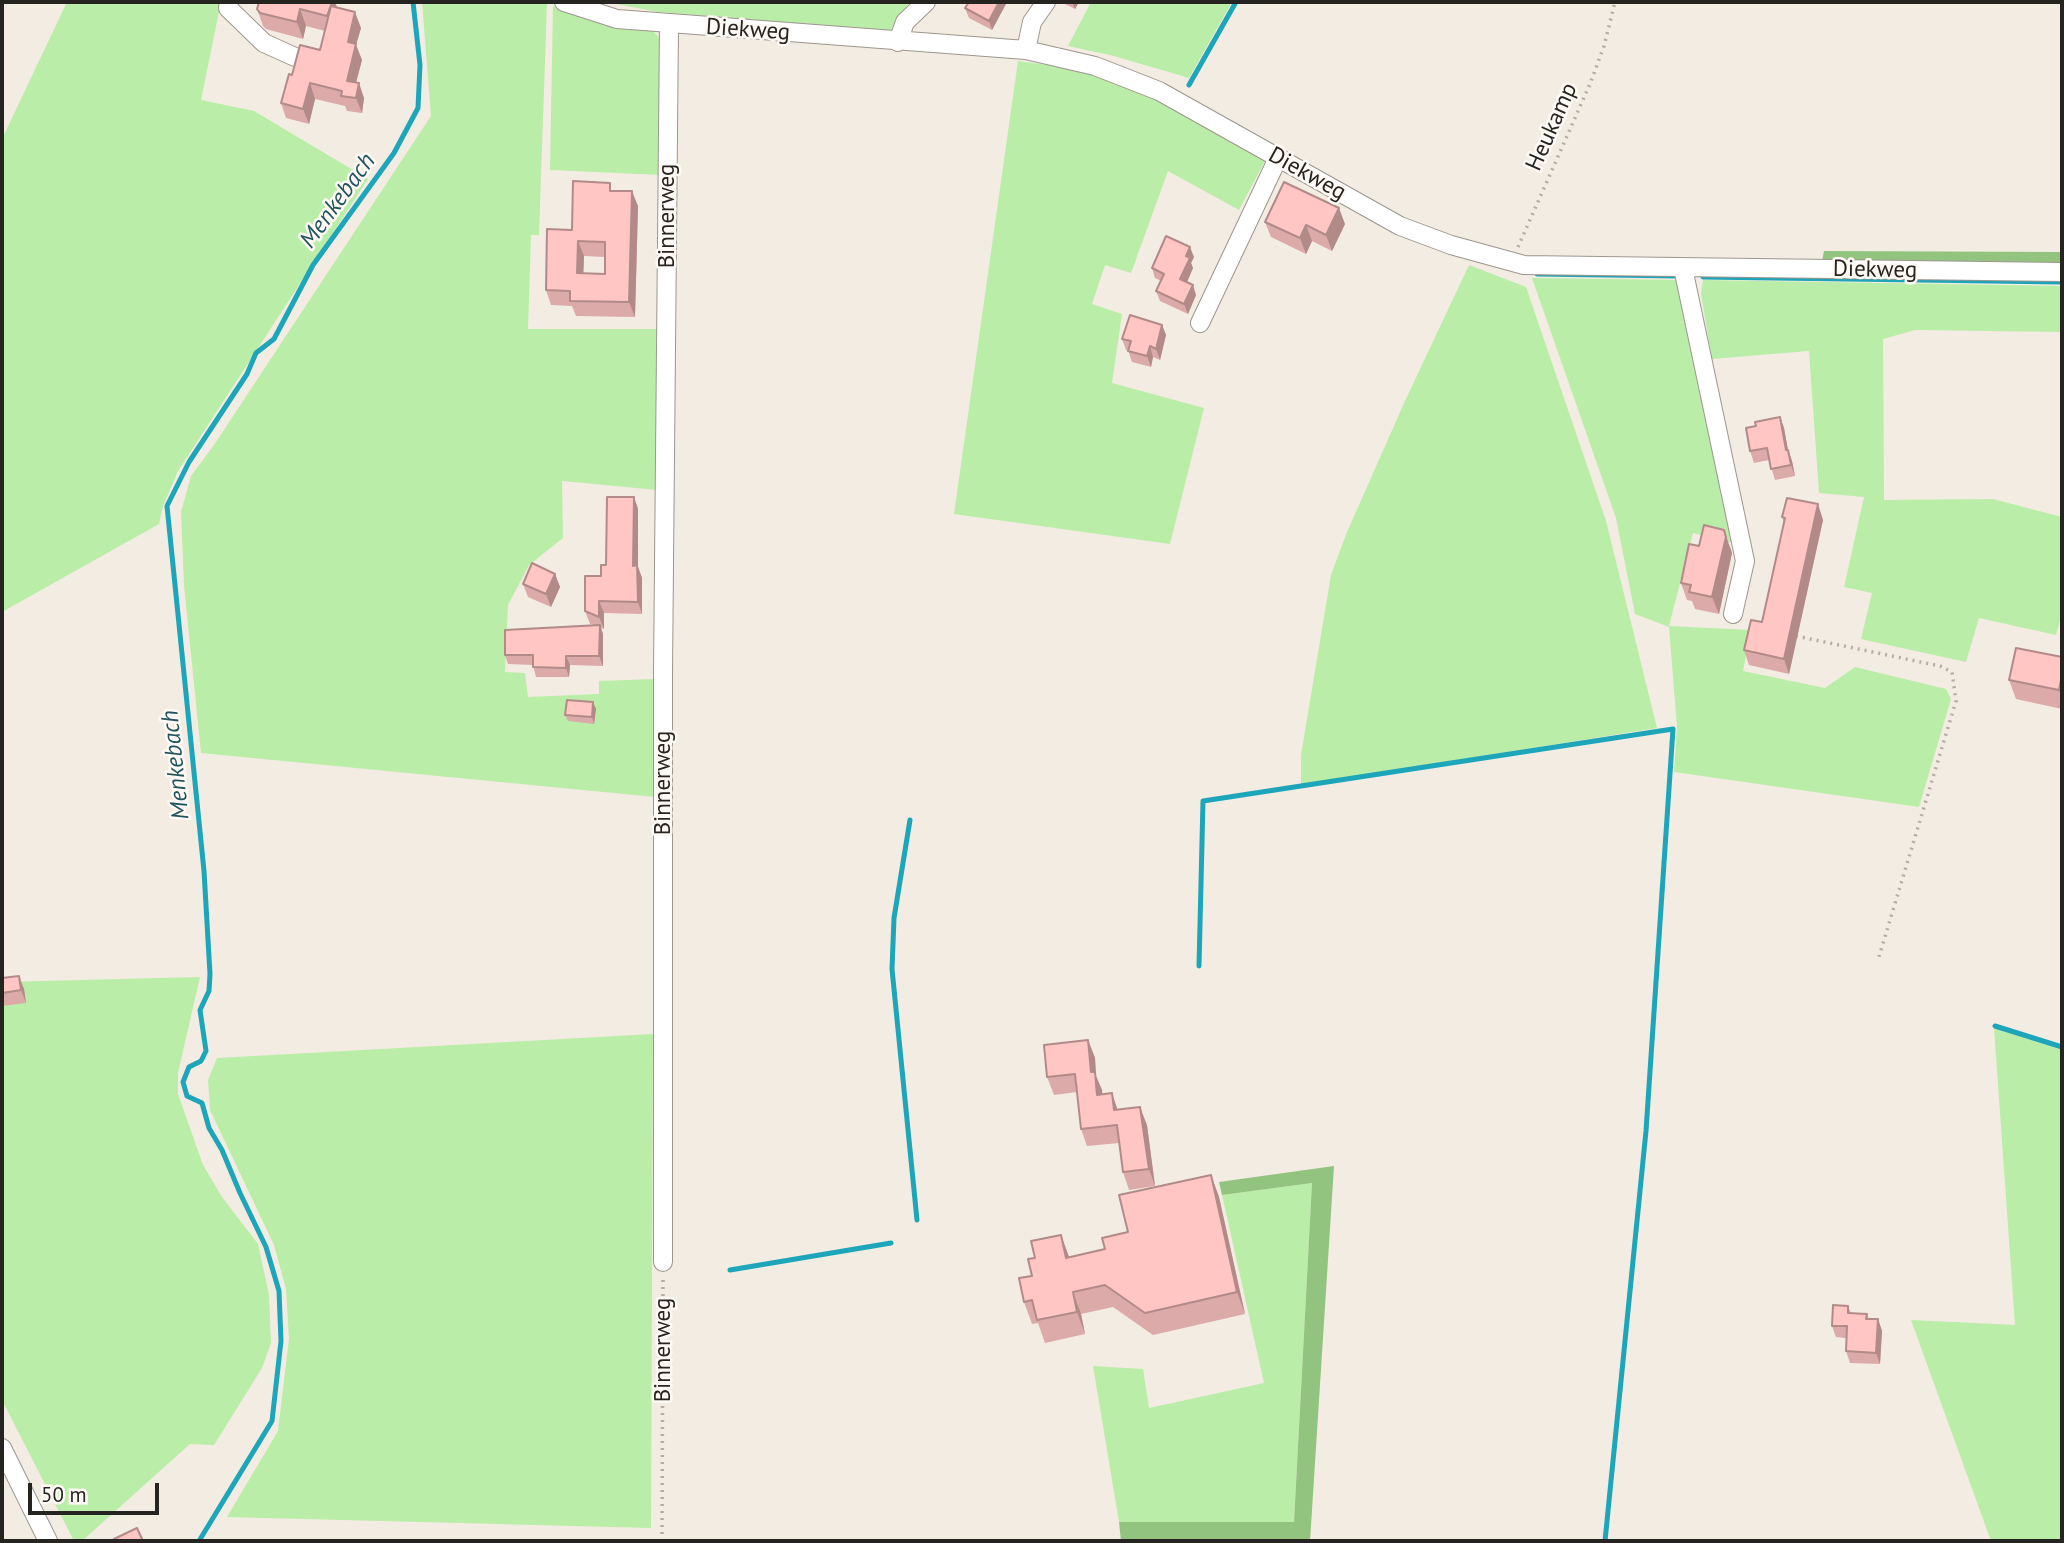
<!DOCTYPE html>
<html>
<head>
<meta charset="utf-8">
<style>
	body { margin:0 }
	#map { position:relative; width:2064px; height:1543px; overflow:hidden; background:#f3ece2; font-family:"PT Sans",sans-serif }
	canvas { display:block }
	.frame { position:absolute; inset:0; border:4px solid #262420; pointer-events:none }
	.scale { position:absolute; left:28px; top:1483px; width:131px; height:32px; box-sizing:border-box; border:4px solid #262420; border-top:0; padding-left:9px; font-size:21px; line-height:24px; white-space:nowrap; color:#262420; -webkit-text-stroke:5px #fef9f4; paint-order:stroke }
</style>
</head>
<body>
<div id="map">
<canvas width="2064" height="1543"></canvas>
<div class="frame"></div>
<div class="scale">50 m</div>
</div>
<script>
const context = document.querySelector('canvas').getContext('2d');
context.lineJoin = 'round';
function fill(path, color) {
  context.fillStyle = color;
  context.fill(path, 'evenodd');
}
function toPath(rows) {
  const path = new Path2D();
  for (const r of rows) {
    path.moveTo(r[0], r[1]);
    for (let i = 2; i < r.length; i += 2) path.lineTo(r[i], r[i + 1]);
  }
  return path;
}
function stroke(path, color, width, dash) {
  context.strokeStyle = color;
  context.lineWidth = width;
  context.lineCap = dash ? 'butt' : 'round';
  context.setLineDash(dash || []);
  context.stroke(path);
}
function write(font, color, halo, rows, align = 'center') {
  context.font = font + ' "PT Sans",sans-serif';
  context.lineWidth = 5;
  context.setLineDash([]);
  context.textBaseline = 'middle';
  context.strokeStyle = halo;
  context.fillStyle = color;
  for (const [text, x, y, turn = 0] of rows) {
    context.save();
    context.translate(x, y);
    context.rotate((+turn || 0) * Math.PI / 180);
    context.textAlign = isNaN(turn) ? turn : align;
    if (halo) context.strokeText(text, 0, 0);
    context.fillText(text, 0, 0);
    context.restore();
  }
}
const green = toPath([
	[67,2,221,2,201,100,254,111,368,179,178,471,163,506,159,524,2,612,2,139],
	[422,2,547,3,539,235,531,235,528,329,660,329,657,490,562,481,563,538,529,565,508,605,505,672,525,673,528,697,599,694,599,681,655,679,655,797,201,753,184,585,181,512,191,476,214,445,431,116],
	[606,2,909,2,893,31,658,12],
	[1091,2,1232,2,1189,78,1114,56,1068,46],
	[553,6,607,23,653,31,664,43,662,175,550,170],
	[1018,61,1093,71,1155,97,1265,161,1239,210,1168,171,1131,273,1105,265,1092,304,1122,314,1112,383,1204,408,1170,544,954,514],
	[1469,265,1526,287,1606,521,1657,728,1301,785,1301,755,1331,575,1347,532,1405,401],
	[1532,278,1681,280,1733,543,1693,533,1669,626,1751,630,1743,671,1825,688,1855,667,1946,689,1951,699,1919,807,1674,772,1677,727,1669,627,1635,614,1616,518],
	[1703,280,2062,286,2062,332,1915,330,1883,339,1884,500,1993,499,2062,517,2062,620,2060,620,2056,635,1979,618,1966,662,1861,639,1872,593,1844,587,1864,497,1819,493,1809,351,1712,359,1701,294],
	[200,977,178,1073,178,1094,203,1165,222,1197,258,1244,269,1295,271,1343,262,1368,214,1445,190,1444,82,1541,74,1541,2,1400,2,982],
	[1994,1028,2062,1050,2062,1541,1991,1541,1911,1320,2015,1325],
	[653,1034,651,1528,227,1517,278,1431,289,1339,286,1289,274,1245,210,1110,208,1080,217,1058],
	[1312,1183,1294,1522,1119,1522,1093,1366,1143,1369,1149,1408,1264,1383,1222,1195]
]);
const forest = toPath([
	[1824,251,2062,252,2062,264,1822,261],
	[1334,1166,1310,1541,1121,1541,1119,1522,1294,1522,1312,1183,1222,1195,1219,1182]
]);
const stream = toPath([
	[1189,85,1236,2],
	[1537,274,1679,276],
	[1703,277,2062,282],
	[910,820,894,918,892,969,917,1220],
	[1199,966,1203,801,1673,729,1646,1131,1605,1541],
	[1995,1026,2062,1047],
	[730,1270,891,1243],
	[199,1541,272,1421,281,1341,279,1291,266,1247,240,1193,222,1150,209,1128,202,1103,187,1096,183,1082,189,1067,201,1061,206,1051,200,1010,209,991,210,974,204,871,167,506,189,462,247,374,256,353,274,339,313,265,394,153,418,108,420,65,413,2]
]);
const path = toPath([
	[1518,247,1590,84,1604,46,1615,2],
	[1796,636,1940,666,1952,672,1956,701,1878,960],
	[662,1541,663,1278]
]);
const minor = toPath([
	[229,2,228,8,264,43,295,57],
	[564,2,617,19,1026,50,1095,66,1159,91,1400,226,1451,245,1524,265,2062,272],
	[898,42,905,22,926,2],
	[1026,50,1032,22,1046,2],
	[1683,268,1745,561,1733,614],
	[1200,323,1278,158],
	[663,1262,663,672,669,24],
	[2,1448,48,1541]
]);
const wall = toPath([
	[259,2,335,2,337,7,361,28,356,45,362,60,356,83,364,98,362,113,347,111,345,106,315,99,309,124,286,118,281,103,292,75,320,50,325,31,306,26,303,39,266,29,263,26,257,9],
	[969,2,1007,2,992,30,969,18,965,8],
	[1061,2,1079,2,1075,9],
	[613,191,638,206,635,317,576,316,572,306,551,305,546,290,572,230],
	[584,256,605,257,605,274,583,273],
	[1265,222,1345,224,1332,251,1312,241,1306,254,1271,237],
	[1194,257,1191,263,1193,268,1187,282,1196,295,1188,314,1160,301,1156,291,1161,281,1155,278,1152,268],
	[1162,325,1166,335,1160,360,1153,357,1151,367,1132,362,1128,350,1126,350,1122,339],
	[1780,417,1784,428,1788,450,1792,461,1795,476,1775,480,1769,460,1754,463,1750,451,1756,426],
	[634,497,638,509,638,567,642,578,642,614,604,613,604,629,601,628,603,634,603,666,570,665,569,677,536,677,533,665,508,664,505,655,594,625,590,624,585,611,606,565],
	[1782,517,1823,520,1789,674,1749,665,1744,650,1762,622,1784,522],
	[1699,546,1730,547,1732,553,1719,614,1695,609,1692,601,1687,600,1681,583],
	[555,574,560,587,551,607,528,597,523,584],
	[2062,657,2062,709,2016,699,2009,680],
	[596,709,594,724,568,721,565,715],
	[2,978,24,989,26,1003,2,1006],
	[1088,1040,1095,1058,1096,1076,1102,1090,1102,1095,1118,1110,1147,1125,1155,1186,1129,1190,1123,1172,1119,1143,1087,1146,1081,1129,1077,1092,1054,1095,1047,1077],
	[1211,1175,1219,1197,1245,1314,1153,1335,1113,1307,1081,1314,1085,1334,1045,1343,1038,1323,1032,1324,1024,1302,1032,1276,1035,1258,1061,1235,1069,1257,1105,1249],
	[1848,1306,1851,1313,1867,1314,1869,1319,1878,1319,1882,1331,1880,1364,1850,1363,1846,1351,1846,1338,1836,1337,1832,1326]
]);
const shadedWall = toPath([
	[332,2,335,2,339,14,333,33,327,16],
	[999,2,1007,2,992,30,989,21],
	[1072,2,1079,2,1075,9],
	[300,9,306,26,303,39,297,22],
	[355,12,361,28,356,45,362,60,352,97,347,81,348,42],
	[310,83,315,99,309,124,303,109],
	[359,83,364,98,362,113,356,98],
	[632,191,638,206,635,317,629,302],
	[1339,208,1345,224,1332,251,1326,235],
	[1306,225,1312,241,1306,254,1300,238],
	[578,241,584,256,583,288,577,273],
	[1190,247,1194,257,1191,263,1193,268,1184,289,1180,279,1186,256],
	[1193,285,1196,295,1188,314,1184,304],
	[1162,325,1166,335,1160,360,1156,349],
	[1150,346,1153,357,1151,367,1147,356],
	[1780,417,1784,428,1790,461,1786,450],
	[1788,450,1792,461,1795,476,1791,465],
	[634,497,638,509,638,567,642,578,642,614,638,602,633,566],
	[1818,504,1823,520,1789,674,1784,659],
	[1724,530,1732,553,1719,614,1712,597],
	[555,574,560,587,551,607,546,594],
	[599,601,604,613,604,629,599,617],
	[600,625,603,634,603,666,599,656],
	[566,656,570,665,569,677,566,668],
	[2062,675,2062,699,2059,690],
	[593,702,596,709,594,724,592,717],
	[19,976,24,989,26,1003,21,990],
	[1088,1040,1095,1058,1096,1076,1102,1090,1104,1113,1097,1095,1091,1072],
	[1112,1093,1118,1111,1114,1110],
	[1140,1107,1147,1125,1155,1186,1149,1169],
	[1211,1175,1219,1197,1245,1314,1237,1292],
	[1061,1235,1069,1257,1066,1258],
	[1073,1292,1081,1314,1085,1334,1077,1312],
	[1878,1319,1882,1331,1880,1364,1876,1353]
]);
const building = toPath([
	[259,2,332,2,327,16,300,9,297,22,260,13,257,9,259,2],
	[969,2,999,2,989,21,965,8,969,2],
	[331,6,355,12,348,42,356,44,347,81,359,83,356,98,341,96,342,91,310,83,303,109,281,103,289,74,292,75,300,45,320,50,331,6],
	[573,181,610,183,610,191,632,191,629,302,570,301,570,291,546,290,547,229,572,230,573,181],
	[578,241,605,242,605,274,577,273,578,241],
	[1284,182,1339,208,1326,235,1306,225,1300,238,1265,222,1284,182],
	[1166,236,1190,247,1186,256,1190,258,1180,279,1193,285,1184,304,1156,291,1164,274,1152,268,1166,236],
	[1130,315,1162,325,1156,349,1150,346,1147,356,1128,351,1131,341,1122,339,1130,315],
	[1780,417,1786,450,1788,450,1791,465,1771,469,1767,448,1750,451,1746,428,1756,426,1755,422,1780,417],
	[607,497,634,497,633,566,637,565,638,602,599,601,599,617,585,611,585,576,601,576,601,565,606,565,607,497],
	[1787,498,1818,504,1784,659,1744,650,1751,620,1762,622,1785,518,1782,517,1787,498],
	[1704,525,1724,530,1726,537,1712,597,1689,592,1691,585,1681,583,1689,544,1699,546,1704,525],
	[532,563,555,574,546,594,523,584,532,563],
	[600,625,599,656,566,656,566,668,533,667,533,655,505,655,505,630,600,625],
	[2016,648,2062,657,2062,675,2059,690,2009,680,2016,648],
	[567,700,593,702,592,717,565,715,567,700],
	[19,976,21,990,2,993,2,978,19,976],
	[1088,1040,1091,1072,1095,1072,1097,1095,1112,1093,1114,1110,1140,1107,1149,1169,1123,1172,1117,1125,1081,1129,1075,1074,1047,1077,1044,1045,1088,1040],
	[1211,1175,1237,1292,1145,1313,1105,1285,1073,1292,1077,1312,1037,1320,1032,1300,1024,1302,1019,1278,1032,1276,1028,1259,1035,1258,1031,1241,1061,1235,1066,1258,1105,1249,1102,1238,1128,1232,1119,1195,1211,1175],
	[1833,1305,1848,1306,1848,1313,1867,1314,1866,1319,1878,1319,1876,1353,1846,1351,1847,1326,1832,1326,1833,1305],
	[137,1528,143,1541,115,1541,114,1539,137,1528]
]);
const streetNames = [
	["Diekweg",748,30,4],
	["Heukamp",1552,127,-66],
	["Diekweg",1307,174,29],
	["Binnerweg",667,216,-90],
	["Diekweg",1875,270,1],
	["Binnerweg",663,783,-90],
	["Binnerweg",663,1350,-90]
];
const waterNames = [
	["Menkebach",338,201,-54],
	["Menkebach",176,765,-96]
];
fill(green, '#baeda7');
fill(forest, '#92c47f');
stroke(stream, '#1da5b9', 5);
stroke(minor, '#9d968e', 20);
stroke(path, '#b3ada5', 3.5, [2, 5]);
stroke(minor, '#fff', 18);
fill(wall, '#dbaaa9');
fill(shadedWall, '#b28b89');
fill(building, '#ffc6c4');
stroke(building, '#b28b89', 2);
write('23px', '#262420', '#fef9f4', streetNames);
write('italic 24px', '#21555e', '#fef9f4', waterNames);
</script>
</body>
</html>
